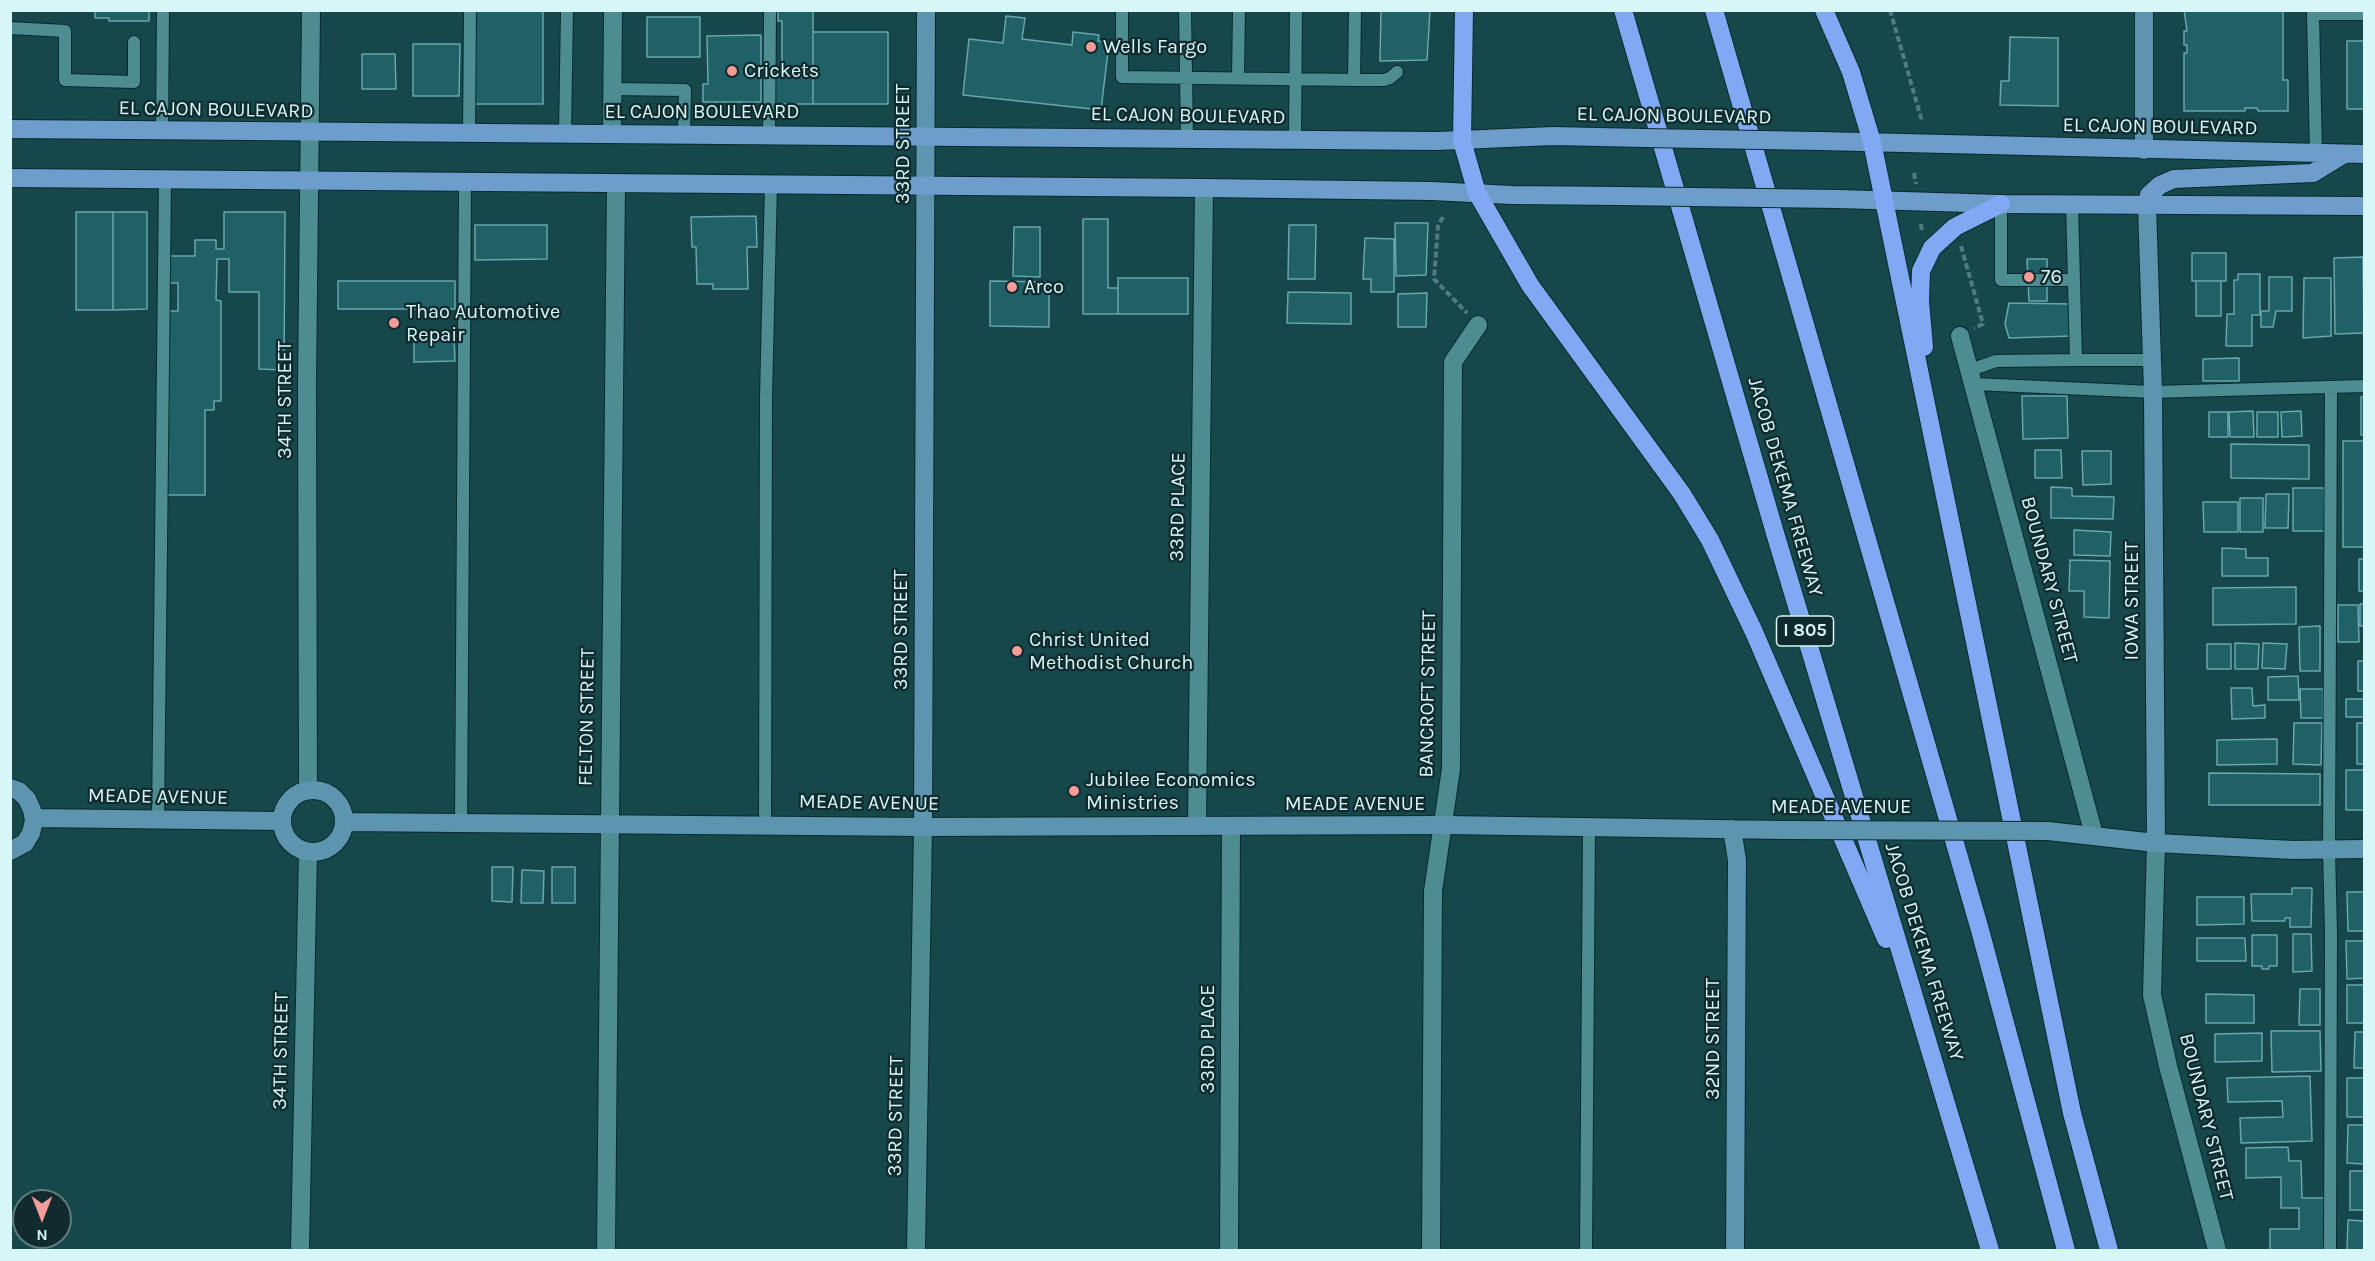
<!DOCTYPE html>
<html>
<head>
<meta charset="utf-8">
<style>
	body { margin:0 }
	#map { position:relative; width:2375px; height:1261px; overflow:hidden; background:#16474b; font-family:Karla,sans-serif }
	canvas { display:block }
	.frame { position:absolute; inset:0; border:12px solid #d7f6f8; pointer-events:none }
	.north { position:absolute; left:12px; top:1189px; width:60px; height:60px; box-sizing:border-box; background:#102a2d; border:2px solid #607c7e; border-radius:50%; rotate:180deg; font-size:16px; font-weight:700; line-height:24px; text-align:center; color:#d7f6f8 }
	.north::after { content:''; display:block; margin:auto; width:21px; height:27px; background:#f59b98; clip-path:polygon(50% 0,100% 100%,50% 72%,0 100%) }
</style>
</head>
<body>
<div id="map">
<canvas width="2375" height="1261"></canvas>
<div class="frame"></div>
<div class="north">N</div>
</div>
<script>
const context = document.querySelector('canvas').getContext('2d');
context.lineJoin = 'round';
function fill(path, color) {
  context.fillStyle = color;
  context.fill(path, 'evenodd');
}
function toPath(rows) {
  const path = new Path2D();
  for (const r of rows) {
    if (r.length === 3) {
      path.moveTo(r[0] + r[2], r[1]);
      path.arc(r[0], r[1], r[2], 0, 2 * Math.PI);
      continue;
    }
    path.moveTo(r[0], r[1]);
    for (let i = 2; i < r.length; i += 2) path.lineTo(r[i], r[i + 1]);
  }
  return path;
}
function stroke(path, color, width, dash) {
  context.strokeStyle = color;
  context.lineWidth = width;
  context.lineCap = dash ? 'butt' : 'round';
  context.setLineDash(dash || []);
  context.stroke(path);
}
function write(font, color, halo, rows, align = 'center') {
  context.font = font + ' Karla,sans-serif';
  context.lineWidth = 4.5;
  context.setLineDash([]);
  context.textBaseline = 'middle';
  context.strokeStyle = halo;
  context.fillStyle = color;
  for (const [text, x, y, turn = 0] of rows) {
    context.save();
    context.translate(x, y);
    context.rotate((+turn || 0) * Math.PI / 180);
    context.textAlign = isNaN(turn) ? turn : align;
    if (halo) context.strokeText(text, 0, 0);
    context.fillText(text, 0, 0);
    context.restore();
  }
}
const building = toPath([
	[95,10,149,10,149,21,109,21,109,18,95,18,95,10],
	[472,10,543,10,543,104,472,104,472,10],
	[778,10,813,10,813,104,775,104,775,74,782,74,782,21,778,21,778,10],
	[1381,10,1430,10,1427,60,1380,61,1381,10],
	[2184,10,2283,10,2283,80,2288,80,2288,111,2258,111,2257,108,2245,108,2245,111,2184,111,2184,53,2187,53,2187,45,2184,45,2184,31,2187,31,2184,10],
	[1006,16,1025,18,1022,39,1072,45,1073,32,1099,35,1098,41,1109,43,1101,110,963,95,969,39,1003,43,1006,16],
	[647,17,700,17,700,57,647,57,647,17],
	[813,32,888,32,888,104,813,104,813,32],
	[761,35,761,102,703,102,703,84,708,84,707,36,761,35],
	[2010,37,2058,38,2058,106,2000,105,2001,81,2009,81,2010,37],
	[2347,41,2364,41,2364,109,2347,109,2347,41],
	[413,44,460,44,459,96,413,96,413,44],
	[362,54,395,54,396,89,362,89,362,54],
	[76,212,113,212,113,310,76,310,76,212],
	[113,212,147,212,147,309,113,310,113,212],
	[224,212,285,212,284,370,259,369,259,292,229,292,229,259,217,259,216,300,221,301,221,401,214,401,214,410,205,410,205,495,165,495,166,311,178,311,178,283,167,283,167,256,195,256,195,240,216,240,216,249,224,249,224,212],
	[756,216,757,247,747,247,748,289,713,289,713,284,697,284,696,247,692,247,691,217,756,216],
	[1083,219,1108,219,1108,288,1118,288,1118,314,1083,314,1083,219],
	[1395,223,1428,223,1426,275,1396,276,1395,223],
	[475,225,547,225,547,259,475,260,475,225],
	[1289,225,1316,225,1315,279,1288,279,1289,225],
	[1014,227,1040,227,1040,277,1013,276,1014,227],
	[1365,238,1394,239,1394,292,1371,292,1371,279,1363,279,1365,238],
	[2192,253,2226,253,2226,281,2192,281,2192,253],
	[2363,257,2364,333,2335,334,2334,258,2363,257],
	[2027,259,2047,259,2047,301,2029,301,2027,259],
	[2238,274,2260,274,2260,315,2252,315,2252,346,2226,346,2227,314,2234,314,2234,280,2238,280,2238,274],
	[2269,277,2292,277,2292,311,2276,311,2273,327,2261,327,2261,311,2269,311,2269,277],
	[1118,278,1188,278,1188,314,1118,314,1118,278],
	[2304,278,2331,278,2331,336,2303,338,2304,278],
	[338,281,455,281,455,309,338,309,338,281],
	[990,281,1049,282,1049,327,990,326,990,281],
	[2196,281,2221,281,2221,316,2196,316,2196,281],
	[1288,292,1351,293,1351,324,1287,323,1288,292],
	[1427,293,1426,327,1398,327,1398,294,1427,293],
	[2009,303,2071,304,2071,336,2009,338,2005,324,2009,303],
	[454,337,455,361,414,362,414,338,454,337],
	[2239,358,2239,381,2203,381,2203,359,2239,358],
	[2022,396,2067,396,2068,438,2023,439,2022,396],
	[2361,397,2364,397,2364,435,2361,435,2361,397],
	[2253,411,2254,437,2230,437,2229,412,2253,411],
	[2301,411,2302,436,2282,437,2281,412,2301,411],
	[2209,412,2228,412,2228,437,2209,437,2209,412],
	[2257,412,2278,412,2278,437,2257,437,2257,412],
	[2343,441,2364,441,2364,547,2343,547,2343,441],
	[2231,444,2309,445,2309,479,2231,478,2231,444],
	[2035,450,2061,450,2062,478,2035,478,2035,450],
	[2082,451,2111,451,2111,484,2083,485,2082,451],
	[2051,487,2072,488,2072,496,2114,497,2113,519,2051,518,2051,487],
	[2293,488,2324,488,2325,531,2293,531,2293,488],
	[2266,494,2289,494,2288,528,2265,528,2266,494],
	[2240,498,2263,498,2263,532,2240,532,2240,498],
	[2203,502,2238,502,2238,532,2204,532,2203,502],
	[2074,530,2111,532,2110,556,2074,555,2074,530],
	[2222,548,2246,549,2246,558,2268,558,2268,576,2222,576,2222,548],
	[2359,559,2364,559,2364,591,2359,591,2359,559],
	[2070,560,2110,561,2109,618,2084,617,2084,591,2069,591,2070,560],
	[2296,587,2296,624,2213,625,2213,588,2296,587],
	[2360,604,2364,604,2364,626,2360,626,2360,604],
	[2338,605,2358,605,2359,642,2338,642,2338,605],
	[2320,626,2320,671,2300,671,2299,627,2320,626],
	[2235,643,2259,644,2258,669,2235,669,2235,643],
	[2263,643,2287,644,2285,669,2262,668,2263,643],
	[2207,644,2231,644,2231,669,2207,669,2207,644],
	[2358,661,2364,661,2364,691,2358,691,2358,661],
	[2298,676,2299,700,2268,700,2268,677,2298,676],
	[2231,688,2252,688,2253,706,2265,705,2265,718,2232,719,2231,688],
	[2300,689,2323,689,2323,718,2301,718,2300,689],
	[2346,699,2364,699,2364,717,2346,717,2346,699],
	[2294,723,2322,723,2321,765,2293,764,2294,723],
	[2357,723,2364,723,2364,764,2357,764,2357,723],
	[2277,739,2277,764,2217,765,2217,740,2277,739],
	[2346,770,2364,770,2364,810,2346,810,2346,770],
	[2209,773,2320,774,2320,805,2209,805,2209,773],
	[492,867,513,867,512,902,492,901,492,867],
	[552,867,575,867,575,903,552,903,552,867],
	[522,870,544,871,543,903,521,903,522,870],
	[2292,888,2312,888,2311,927,2290,927,2290,918,2285,918,2285,921,2252,921,2251,894,2292,894,2292,888],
	[2347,892,2364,892,2364,931,2348,931,2347,892],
	[2197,897,2244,897,2244,924,2197,925,2197,897],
	[2293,934,2311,934,2312,971,2293,972,2293,934],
	[2252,935,2277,935,2277,966,2269,966,2269,969,2262,969,2262,966,2252,966,2252,935],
	[2197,938,2245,938,2246,961,2197,961,2197,938],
	[2346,941,2364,941,2364,978,2347,979,2346,941],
	[2347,985,2364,985,2364,1023,2347,1023,2347,985],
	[2300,989,2320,989,2320,1025,2299,1025,2300,989],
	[2206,994,2254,995,2254,1023,2206,1023,2206,994],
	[2271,1031,2320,1031,2321,1071,2272,1072,2271,1031],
	[2355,1032,2364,1032,2364,1068,2354,1068,2355,1032],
	[2262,1033,2262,1061,2215,1062,2215,1034,2262,1033],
	[2310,1076,2312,1141,2241,1143,2240,1118,2283,1117,2282,1101,2228,1102,2227,1078,2310,1076],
	[2347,1078,2364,1078,2364,1117,2347,1117,2347,1078],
	[2348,1125,2364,1125,2364,1164,2347,1163,2348,1125],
	[2288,1147,2289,1161,2301,1161,2302,1198,2324,1198,2325,1250,2270,1250,2270,1229,2299,1229,2299,1208,2281,1208,2281,1177,2246,1178,2246,1148,2288,1147],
	[2350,1171,2364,1171,2364,1210,2350,1210,2350,1171],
	[2348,1220,2364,1221,2364,1250,2347,1250,2348,1220]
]);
const path = toPath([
	[1890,10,1922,121],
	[1914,173,1916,184],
	[1443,217,1438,226,1434,279,1467,313],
	[1921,224,1922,232],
	[1961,246,1983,324,1974,328]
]);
const lane = toPath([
	[1122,10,1122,77,1354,80,1355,10],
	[1185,10,1187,139],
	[2313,10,2313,14,2364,14],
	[2313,14,2316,153],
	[10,28,65,31,65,80,134,82,134,42],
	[1238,78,1239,10],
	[1354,80,1384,80,1390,78,1397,72],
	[613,89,685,90,684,134],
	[162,131,163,10],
	[469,133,470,10],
	[565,134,567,10],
	[769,135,770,10],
	[1295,140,1296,10],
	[2001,204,2001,280,2074,280],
	[2072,204,2076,360,2151,360],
	[1970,370,1996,361,2076,360],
	[1974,384,2153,392,2364,386],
	[158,819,165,180],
	[461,823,465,182],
	[765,824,766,397,771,184],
	[1586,1250,1589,827],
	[2330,1250,2331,933,2329,850,2331,387]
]);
const street = toPath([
	[612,134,613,10],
	[1960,336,2094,835],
	[308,790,307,385,311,10],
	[1197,826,1204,188],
	[2156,843,2152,995,2168,1066,2217,1250],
	[300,1250,308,852],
	[606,1250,616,183],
	[916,1250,923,827],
	[1229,1250,1231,827],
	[1431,1250,1433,891,1451,769,1453,362,1478,325]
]);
const secondary = toPath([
	[2144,10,2144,150],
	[2147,206,2153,392,2156,843],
	[10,788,19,791,27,799,32,810,34,821,31,833,25,843,10,851],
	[313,821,31],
	[34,818,281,821],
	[344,822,923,827,1444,825,1783,830],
	[923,827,926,10],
	[1732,829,1737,860,1735,1250],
	[2048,831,2156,843,2293,850,2364,849]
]);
const primary = toPath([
	[10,129,1437,141,1553,136,1644,138],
	[1820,141,2364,154],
	[10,178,1204,188,1432,191,1512,195,1619,196],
	[1838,199,2001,204,2364,206],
	[2147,206,2149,195,2160,185,2174,179,2313,173,2344,154]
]);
const highway = toPath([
	[1464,10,1462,141,1477,193,1530,285,1682,494,1710,540,1754,632,1886,939],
	[1623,10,1775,533,1990,1250],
	[1714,10,1980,930,2066,1250],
	[1824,10,1851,72,1872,142,2072,1113,2109,1250],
	[1924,347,1920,301,1921,271,1932,248,1955,227,2001,204]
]);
const secondaryBridge = toPath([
	[1783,830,2048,831]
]);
const primaryBridge = toPath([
	[1644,138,1820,141],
	[1619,196,1838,199]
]);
const markers = [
	[1091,47,6,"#f59b98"],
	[732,71,6,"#f59b98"],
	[2029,277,6,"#f59b98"],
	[1012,287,6,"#f59b98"],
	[394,323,6,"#f59b98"],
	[1017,651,6,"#f59b98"],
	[1074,791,6,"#f59b98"]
];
const shields = [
	[1805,631,57]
];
const shieldNames = [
	["I 805",1805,631]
];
const poiNames = [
	["Wells Fargo",1103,47],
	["Crickets",744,71],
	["76",2041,277],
	["Arco",1024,287],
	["Thao Automotive",406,312],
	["Repair",406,335],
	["Christ United",1029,640],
	["Methodist Church",1029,663],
	["Jubilee Economics",1086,780],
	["Ministries",1086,803]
];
const streetNames = [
	["EL CAJON BOULEVARD",216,110,1],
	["EL CAJON BOULEVARD",702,112],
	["EL CAJON BOULEVARD",1188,116,1],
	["EL CAJON BOULEVARD",1674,116,1],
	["EL CAJON BOULEVARD",2160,127,1],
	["33RD STREET",903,144,-90],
	["34TH STREET",285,400,-90],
	["JACOB DEKEMA FREEWAY",1785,487,74],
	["33RD PLACE",1178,507,-89],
	["BOUNDARY STREET",2049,580,75],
	["IOWA STREET",2132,601,-90],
	["33RD STREET",901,630,-90],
	["BANCROFT STREET",1428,694,-89],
	["FELTON STREET",587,717,-89],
	["MEADE AVENUE",158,797,1],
	["MEADE AVENUE",869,803,1],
	["MEADE AVENUE",1355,804],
	["MEADE AVENUE",1841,807],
	["JACOB DEKEMA FREEWAY",1924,952,73],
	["33RD PLACE",1208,1039,-90],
	["32ND STREET",1713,1039,-90],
	["34TH STREET",281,1051,-89],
	["33RD STREET",896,1116,-89],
	["BOUNDARY STREET",2206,1117,76]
];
fill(building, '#1f6166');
stroke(building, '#68a7ac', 1.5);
stroke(lane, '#082b2e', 14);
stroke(street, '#082b2e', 20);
stroke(secondary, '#082b2e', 20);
stroke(primary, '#082b2e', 20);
stroke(highway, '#082b2e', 20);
stroke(path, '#507c7f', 4, [6, 3]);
stroke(lane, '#4d8c91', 12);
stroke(street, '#4d8c91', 18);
stroke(secondary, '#5d94ae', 18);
stroke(primary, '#6c9dcb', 18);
stroke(highway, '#81a8f2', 18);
stroke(secondaryBridge, '#082b2e', 20, []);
stroke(primaryBridge, '#082b2e', 20, []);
stroke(secondaryBridge, '#5d94ae', 18);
stroke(primaryBridge, '#6c9dcb', 18);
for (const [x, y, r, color] of markers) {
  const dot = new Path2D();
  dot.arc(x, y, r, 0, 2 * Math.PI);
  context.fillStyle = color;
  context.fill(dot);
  stroke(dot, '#102a2d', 2);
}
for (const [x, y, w] of shields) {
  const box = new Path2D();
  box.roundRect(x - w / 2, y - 15, w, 30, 4.5);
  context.fillStyle = '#102a2d';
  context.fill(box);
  stroke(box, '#d7f6f8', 1.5);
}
write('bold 18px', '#d7f6f8', null, shieldNames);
write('20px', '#d7f6f8', '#102a2d', poiNames, 'left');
write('20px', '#d7f6f8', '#102a2d', streetNames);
</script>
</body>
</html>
